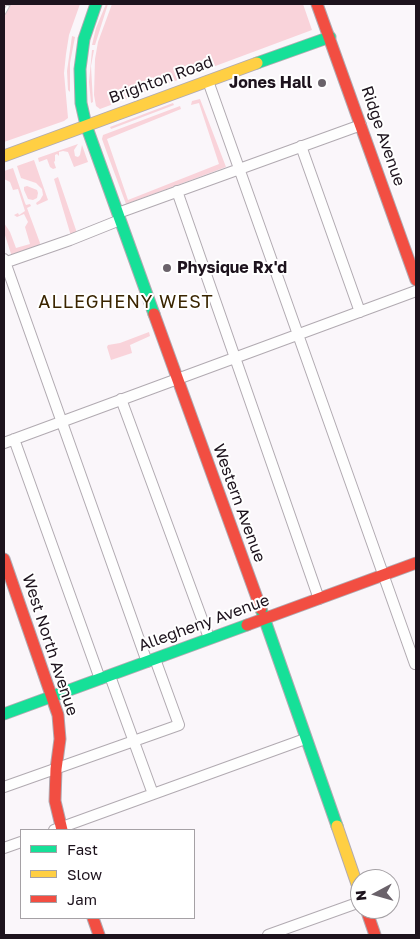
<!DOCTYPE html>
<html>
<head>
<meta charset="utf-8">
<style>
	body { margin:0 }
	#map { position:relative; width:420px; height:939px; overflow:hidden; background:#faf6fa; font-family:"Golos Text",sans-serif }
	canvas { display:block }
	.frame { position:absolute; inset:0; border:5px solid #1d131d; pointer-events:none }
	.legend { position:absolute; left:20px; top:829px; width:175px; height:90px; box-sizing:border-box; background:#fff; border:1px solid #a5a1a5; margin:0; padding:6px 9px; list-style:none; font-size:15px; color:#1d131d }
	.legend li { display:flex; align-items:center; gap:10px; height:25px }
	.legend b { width:25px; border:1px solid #a5a1a5 }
	.north { position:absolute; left:350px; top:869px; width:50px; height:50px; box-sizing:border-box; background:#fff; border:1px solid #a5a1a5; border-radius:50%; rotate:264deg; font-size:14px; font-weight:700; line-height:20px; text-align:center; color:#1d131d }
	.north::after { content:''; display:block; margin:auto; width:18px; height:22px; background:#6a626a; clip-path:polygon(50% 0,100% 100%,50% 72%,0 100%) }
</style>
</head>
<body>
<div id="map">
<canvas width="420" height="939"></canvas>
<div class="frame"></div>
<ul class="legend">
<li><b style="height:6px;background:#16e098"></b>Fast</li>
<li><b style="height:6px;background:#ffcf43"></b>Slow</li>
<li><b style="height:6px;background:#f24e42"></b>Jam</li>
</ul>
<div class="north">N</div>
</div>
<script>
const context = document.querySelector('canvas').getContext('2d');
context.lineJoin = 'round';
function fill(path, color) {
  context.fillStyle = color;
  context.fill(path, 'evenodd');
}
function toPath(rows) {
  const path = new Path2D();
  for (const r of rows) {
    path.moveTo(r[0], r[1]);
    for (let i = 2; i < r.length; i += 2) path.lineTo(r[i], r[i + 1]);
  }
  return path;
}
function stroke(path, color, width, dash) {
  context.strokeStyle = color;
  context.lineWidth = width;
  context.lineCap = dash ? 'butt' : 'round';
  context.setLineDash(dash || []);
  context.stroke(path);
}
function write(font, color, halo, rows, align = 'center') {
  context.font = font + ' "Golos Text",sans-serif';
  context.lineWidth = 4;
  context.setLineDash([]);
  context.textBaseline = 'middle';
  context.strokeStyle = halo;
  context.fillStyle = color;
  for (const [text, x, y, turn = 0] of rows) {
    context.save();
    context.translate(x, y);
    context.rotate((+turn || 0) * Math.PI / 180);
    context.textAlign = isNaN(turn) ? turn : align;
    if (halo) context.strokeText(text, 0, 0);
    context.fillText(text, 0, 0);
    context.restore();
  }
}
const green = toPath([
	[4,4,80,4,69,35,66,54,64,73,68,118,64,121,4,142],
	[106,4,108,4,95,45,92,45,96,28],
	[112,4,303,4,312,30,100,109,96,106,94,95,95,59,98,42],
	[72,36,75,37,70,63,70,92,68,90,67,71],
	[92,50,94,50,91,66,93,102,91,103,89,82],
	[200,99,226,167,126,204,107,153,102,139,103,135,180,106,181,109,107,139,128,200,219,164,199,103,191,105,192,101],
	[173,103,174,105,111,129,110,127],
	[78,144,74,150,75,156,78,157,80,155,82,145,88,162,74,167,68,152,63,151,59,152,59,156,57,154,55,155,55,161,54,162,56,168,53,169,50,167,47,159,39,162,38,158],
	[34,160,48,200,37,205,36,203,40,200,43,195,42,189,36,183,21,178,17,166],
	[13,168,25,203,26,205,30,204,31,206,27,208,40,243,39,246,12,257,4,232,4,223,10,232,16,248,30,244,25,227,28,222,24,214,17,217,14,215,18,213,19,215,25,211,18,189,13,190,10,182,4,179,4,171],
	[58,177,77,233,71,236,54,179],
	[27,186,37,190,38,193,37,198,33,200,28,199,24,190,24,187],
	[149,332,150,336,130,345,132,353,111,360,107,347,108,345,120,343]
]);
const street = toPath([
	[208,81,415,664],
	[301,146,360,312],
	[177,191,319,599],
	[118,213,361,125],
	[4,259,147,662],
	[4,263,70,240,120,220],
	[121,399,209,638],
	[14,439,100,679],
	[4,443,416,291],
	[110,676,153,794],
	[4,787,179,725,155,659],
	[54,830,305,739],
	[4,848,21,842],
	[268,935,360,902]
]);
const fast = toPath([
	[96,4,84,39,80,69,81,103,86,125,154,314],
	[257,63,330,37],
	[261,609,337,826],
	[4,714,247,625]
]);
const slow = toPath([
	[4,156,257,63],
	[337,826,360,893]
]);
const jam = toPath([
	[317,4,416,280],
	[154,314,261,609],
	[4,559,58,715,60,739,56,769,55,801,62,830],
	[247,625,416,563],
	[366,909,375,935],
	[93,918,99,935]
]);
const rail = toPath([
	[4,13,9,4]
]);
const markers = [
	[322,83,5,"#6a626a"],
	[167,268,5,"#6a626a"]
];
const streetNames = [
	["Brighton Road",161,80,-20],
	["Ridge Avenue",383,136,71],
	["Western Avenue",239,503,70],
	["Allegheny Avenue",204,623,-20],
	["West North Avenue",50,645,72]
];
const poiNames = [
	["Jones Hall",312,83],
	["Physique Rx'd",177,268,"left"]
];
const neighbourhoodNames = [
	["ALLEGHENY WEST",126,302]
];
fill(green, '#f9d3da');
stroke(street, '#b1aab1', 12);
stroke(fast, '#b1aab1', 13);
stroke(slow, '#b1aab1', 13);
stroke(jam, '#b1aab1', 13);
stroke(street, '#fefefe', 10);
stroke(fast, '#16e098', 11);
stroke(slow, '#ffcf43', 11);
stroke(jam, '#f24e42', 11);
stroke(rail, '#cbc9cb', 4.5);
stroke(rail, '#fff', 2.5, [8]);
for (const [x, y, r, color] of markers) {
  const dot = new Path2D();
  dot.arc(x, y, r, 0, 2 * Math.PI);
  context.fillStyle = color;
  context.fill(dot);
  stroke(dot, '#fff', 2);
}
write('16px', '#1d131d', '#fff', streetNames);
write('bold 16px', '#1d131d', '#fff', poiNames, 'right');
context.letterSpacing = '1px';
write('18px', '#3a2500', '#fff', neighbourhoodNames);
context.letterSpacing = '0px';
</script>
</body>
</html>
